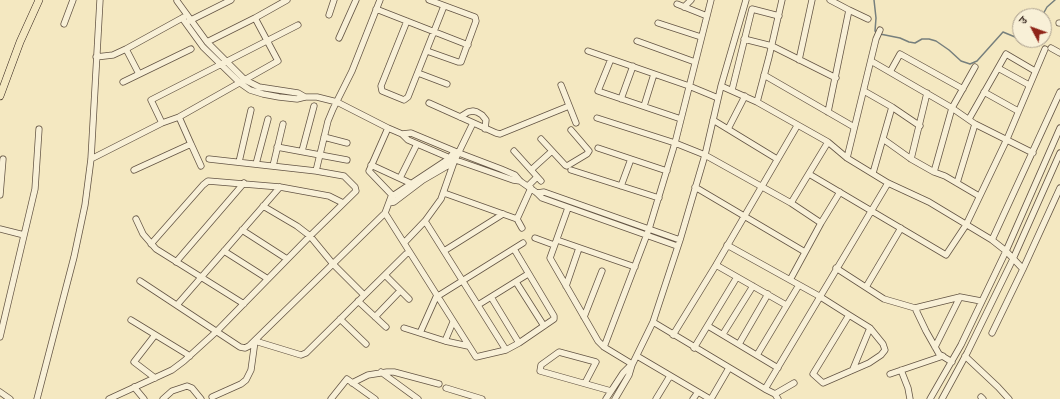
<!DOCTYPE html>
<html>
<head>
<meta charset="utf-8">
<style>
	body { margin:0 }
	#map { position:relative; width:1060px; height:399px; overflow:hidden; background:#f4e8c1; font-family:"IM FELL French Canon","Noto Serif Devanagari",serif }
	canvas { display:block }
	.north { position:absolute; left:1012px; top:8px; width:40px; height:40px; box-sizing:border-box; background:#f8f0d7; border:1px solid #a99e8c; border-radius:50%; rotate:311deg; font-size:11px; font-weight:700; line-height:16px; text-align:center; color:#33231b }
	.north::after { content:''; display:block; margin:auto; width:14px; height:18px; background:#8f2418; clip-path:polygon(50% 0,100% 100%,50% 72%,0 100%) }
</style>
</head>
<body>
<div id="map">
<canvas width="1060" height="399"></canvas>
<div class="north">उ</div>
</div>
<script>
const context = document.querySelector('canvas').getContext('2d');
context.lineJoin = 'round';
function toPath(rows) {
  const path = new Path2D();
  for (const r of rows) {
    path.moveTo(r[0], r[1]);
    for (let i = 2; i < r.length; i += 2) path.lineTo(r[i], r[i + 1]);
  }
  return path;
}
function stroke(path, color, width, dash) {
  context.strokeStyle = color;
  context.lineWidth = width;
  context.lineCap = dash ? 'butt' : 'round';
  context.setLineDash(dash || []);
  context.stroke(path);
}
const stream = toPath([
	[874,0,876,18,875,31,877,32],
	[1042,16,1047,7,1055,0],
	[1044,32,1044,39],
	[880,34,900,38,909,42,915,43,922,39,929,39,936,41,949,50,961,61,970,64,977,61,1003,32,1020,39],
	[1023,40,1034,44,1044,40]
]);
const minor = toPath([
	[177,1,207,42,245,80,259,87,298,93,305,97],
	[677,4,707,16],
	[684,7,691,0],
	[376,9,468,45],
	[849,10,868,19],
	[329,15,334,0],
	[182,18,203,47,240,83,250,90,263,94,279,97,297,99,305,97,317,97,337,102,388,128,402,134,408,140,450,158,513,180,520,181],
	[189,21,231,0],
	[407,21,381,86,382,91,404,100,408,97,444,6],
	[658,23,701,37],
	[1059,23,1060,23],
	[64,24,73,0],
	[339,38,356,0],
	[744,39,772,46,836,78],
	[637,41,695,62],
	[207,42,255,18,287,0],
	[1051,48,1060,53],
	[126,49,139,74],
	[427,51,458,62,461,62,476,21,475,17,429,0],
	[588,51,689,86,718,98],
	[96,57,113,55,126,49,184,17],
	[611,59,598,91,681,119],
	[799,60,812,0],
	[871,61,952,108,975,124,1033,153],
	[998,68,1029,85],
	[890,72,900,54,963,89],
	[418,73,447,84],
	[764,75,854,127],
	[123,82,191,49],
	[561,85,576,123],
	[721,86,757,102,828,142,847,158,888,183,929,202,992,240,1006,251,1023,269],
	[732,90,752,9,779,16],
	[864,91,892,107,920,126],
	[984,92,1018,111],
	[621,99,633,66],
	[757,102,769,57,782,0],
	[429,103,496,133,500,134,569,106],
	[644,106,654,74],
	[828,112,849,10,830,0],
	[460,117,468,112,473,111,477,112,482,115,486,120,485,129],
	[597,118,675,143,705,155,791,203,821,223],
	[969,119,1006,54,1035,71],
	[713,120,777,159],
	[162,123,151,100,298,25],
	[388,128,369,171,393,196],
	[728,129,745,96],
	[402,134,411,133,459,153,501,169,515,175,520,181,537,193,542,198,677,246],
	[324,137,347,143],
	[541,139,565,165,567,166,587,154,589,151,571,130],
	[883,139,911,159,934,172,945,176,979,196],
	[191,144,201,166],
	[277,147,347,160],
	[598,148,667,171],
	[302,151,314,106],
	[514,151,541,181],
	[847,158,876,39,880,30],
	[91,159,162,123,179,117,278,61,255,18],
	[911,159,927,93],
	[239,162,251,110],
	[256,164,268,119],
	[371,165,410,183],
	[273,166,283,124],
	[134,170,191,144,179,117],
	[531,170,552,151],
	[571,170,659,198],
	[316,171,328,121,333,109,352,71,380,0],
	[934,172,952,108,975,67],
	[873,173,892,107],
	[809,174,946,255,966,225,1007,139,1045,49],
	[400,178,417,144],
	[957,183,975,124],
	[528,186,537,177],
	[621,186,631,159],
	[695,187,805,252],
	[444,193,517,219],
	[537,193,544,192,680,240],
	[0,195,3,159],
	[389,203,394,202,423,180,454,162],
	[791,203,828,142],
	[263,206,297,226,310,236,333,264,364,295],
	[568,208,550,258,598,341,604,347,632,364],
	[385,213,476,357,506,350,519,343,554,319,554,316,514,249],
	[136,219,143,234,156,249,244,304],
	[425,221,506,350],
	[522,228,517,219,531,188],
	[0,229,24,235],
	[242,230,287,259],
	[535,238,554,245],
	[557,240,635,267],
	[992,240,1060,92],
	[404,243,425,221,441,199,454,162,473,123],
	[151,244,203,185,208,181,280,187,329,196,343,203],
	[727,245,819,296,849,315,870,328,883,344,885,350,881,355,869,363,823,383,813,374,849,315],
	[224,251,268,279],
	[444,251,503,214],
	[176,262,244,183],
	[716,265,786,305],
	[836,268,884,299,915,308,960,297,981,301],
	[385,275,409,299],
	[790,280,821,223,840,192],
	[140,281,240,347,245,348,249,346,385,213,391,197,450,158,454,151],
	[516,282,544,326],
	[566,286,579,248],
	[866,287,901,228],
	[438,296,523,243],
	[491,297,519,343],
	[358,301,386,327],
	[177,305,280,187],
	[478,305,528,274],
	[915,308,926,331,939,354,952,362],
	[375,317,400,291],
	[584,317,602,271],
	[340,319,366,344],
	[131,320,190,356],
	[653,322,765,389,888,183],
	[708,326,778,368],
	[404,328,445,341,468,346],
	[420,333,437,295],
	[992,333,1023,269,1060,188],
	[723,334,753,286],
	[155,335,134,362,155,378],
	[673,335,716,265,797,126],
	[0,337,35,189,39,129],
	[445,341,453,322],
	[739,344,768,294],
	[604,347,649,229,675,143,711,0],
	[935,347,960,297],
	[694,348,737,277],
	[757,355,799,285],
	[637,356,710,399],
	[965,356,998,387,1009,399],
	[853,369,870,328],
	[901,370,908,388,910,399],
	[381,372,418,399],
	[890,374,943,356],
	[352,383,368,375,387,372,394,372,439,384],
	[585,383,596,362,559,352,541,365,540,371,611,391],
	[134,387,144,399],
	[446,388,482,399],
	[765,389,775,394,778,399],
	[0,392,10,399],
	[775,394,794,383],
	[212,397,241,384,246,380,251,370,255,341,301,355,306,353,406,254],
	[981,397,983,399],
	[37,399,74,257,85,205,91,159,100,0],
	[109,399,172,370,184,361,217,331,310,236,356,191,355,187,344,176,316,171,209,159],
	[163,399,172,391,187,386,192,388,201,399],
	[331,399,347,379,375,399],
	[606,399,623,373,631,365],
	[615,399,629,375,632,365,653,322,680,240,705,155,721,86,746,0],
	[656,399,670,376],
	[693,399,698,392],
	[711,399,729,368],
	[930,399,961,345,1006,251,1060,128],
	[942,399,967,353,1013,259,1060,153]
]);
const major = toPath([
	[0,96,20,42,39,0]
]);
stroke(stream, '#767f7d', 1.5);
stroke(minor, '#635444', 7);
stroke(major, '#33231b', 8);
stroke(minor, '#f8f0d7', 5.5);
stroke(major, '#f4e8c1', 7);
</script>
</body>
</html>
